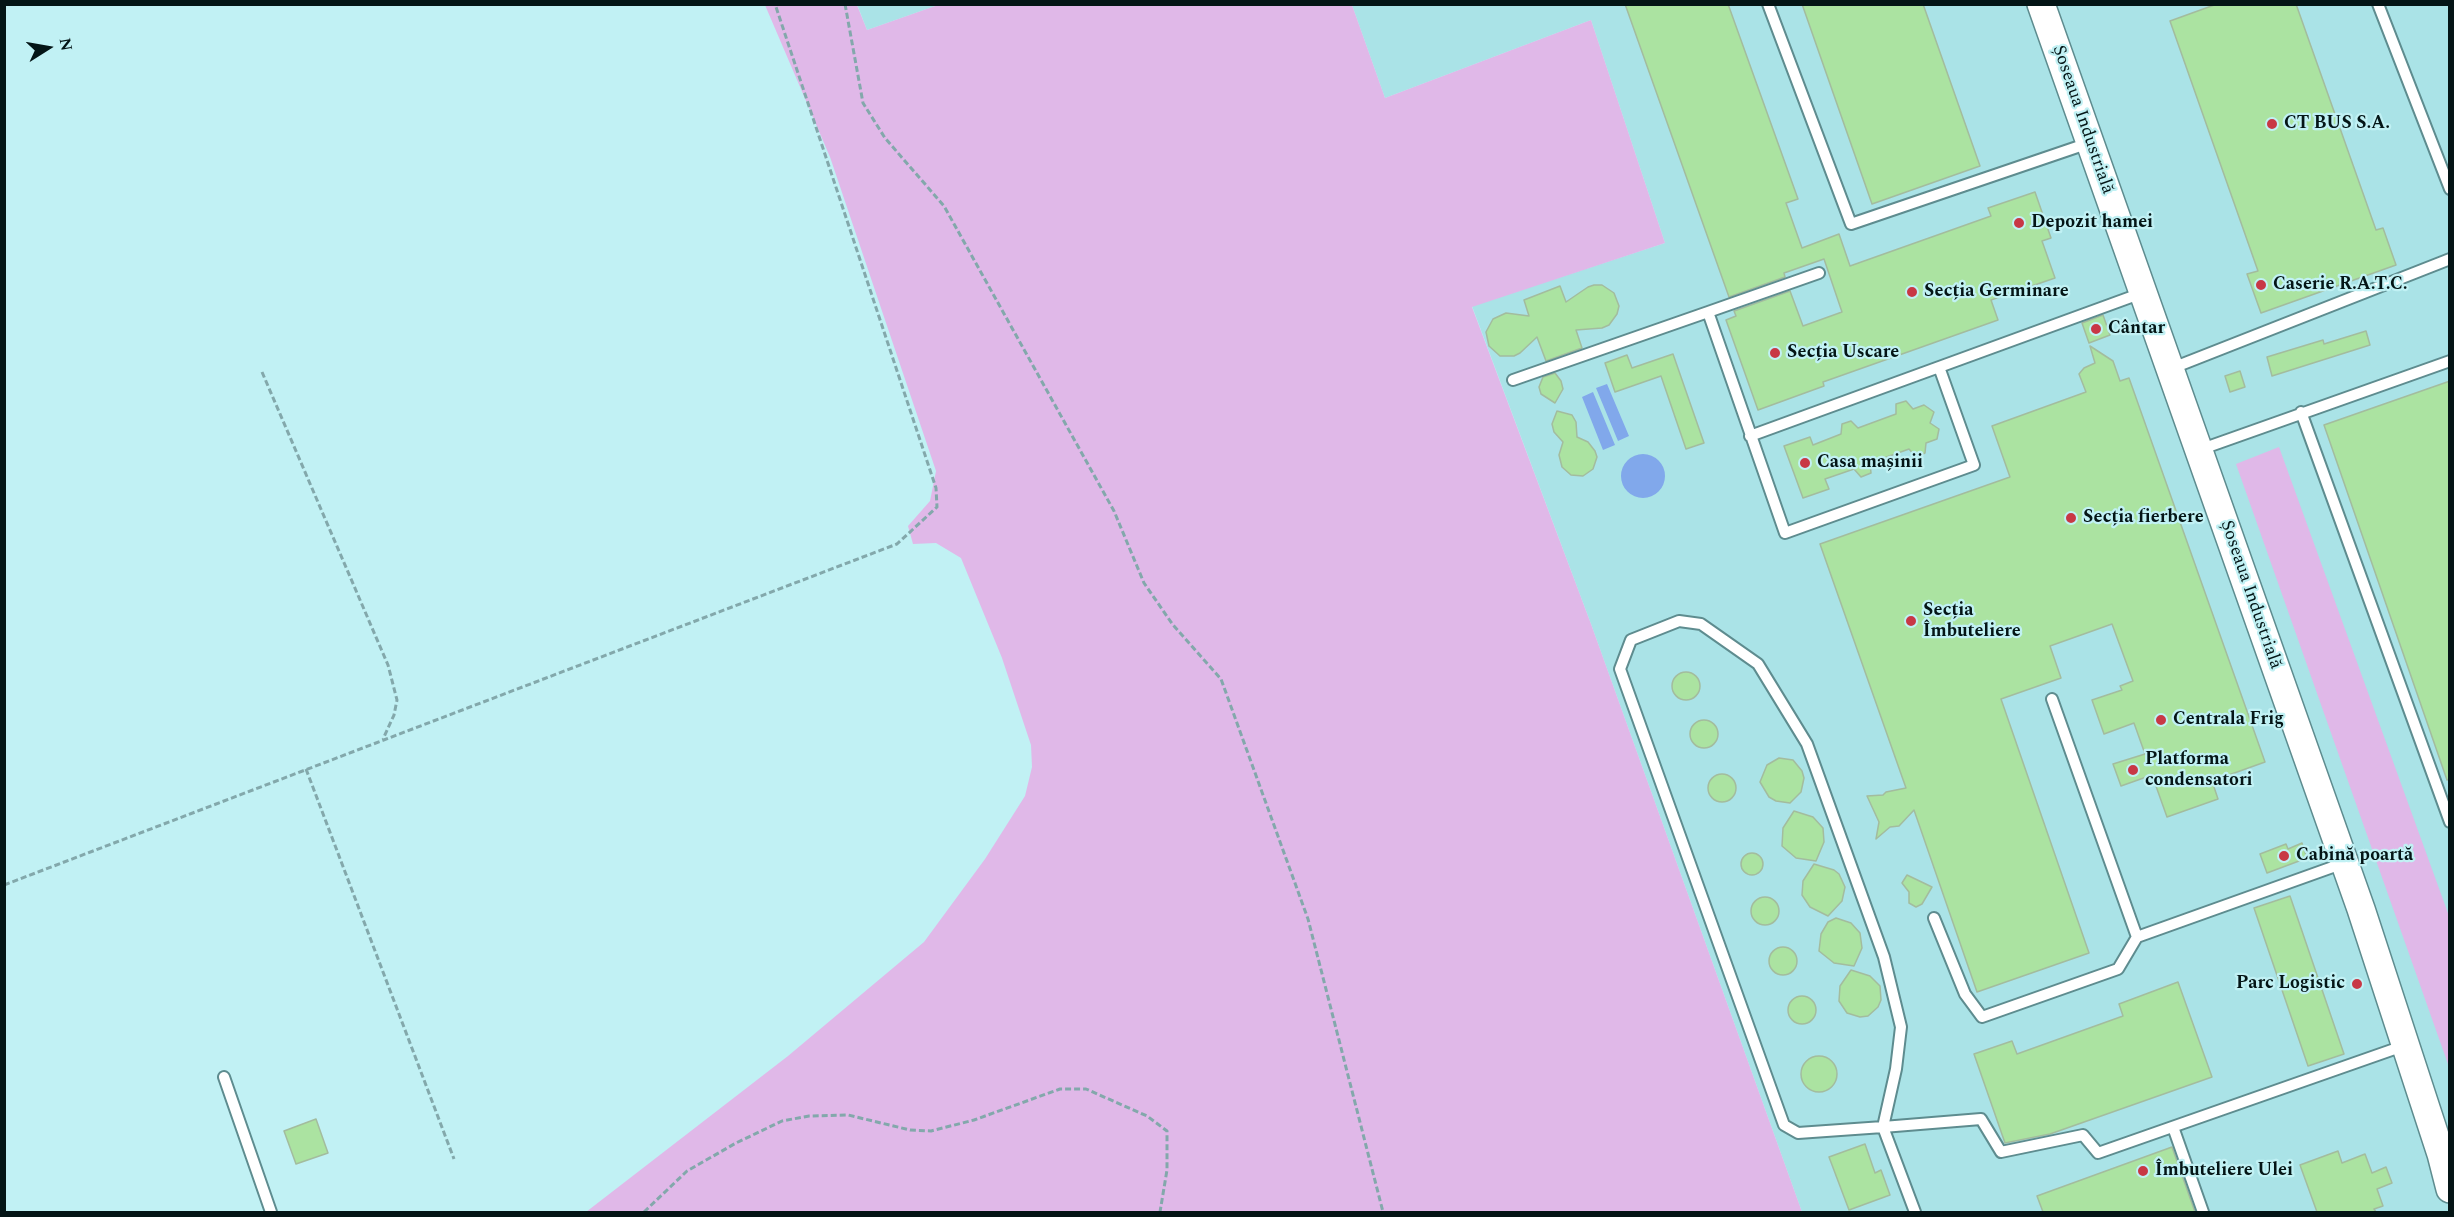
<!DOCTYPE html>
<html>
<head>
<meta charset="utf-8">
<style>
	body { margin:0 }
	#map { position:relative; width:2454px; height:1217px; overflow:hidden; background:#c1f1f4; font-family:Spectral,serif }
	canvas { display:block }
	.frame { position:absolute; inset:0; border:6px solid #041516; pointer-events:none }
	.north { position:absolute; left:18px; top:18px; width:60px; height:60px; -webkit-text-stroke:4px #c1f1f4; paint-order:stroke; rotate:79deg; font-size:16px; font-weight:700; line-height:24px; text-align:center; color:#041516 }
	.north::after { content:''; display:block; margin:auto; width:21px; height:27px; background:#041516; clip-path:polygon(50% 0,100% 100%,50% 72%,0 100%) }
</style>
</head>
<body>
<div id="map">
<canvas width="2454" height="1217"></canvas>
<div class="frame"></div>
<div class="north">N</div>
</div>
<script>
const context = document.querySelector('canvas').getContext('2d');
context.lineJoin = 'round';
function fill(path, color) {
  context.fillStyle = color;
  context.fill(path, 'evenodd');
}
function toPath(rows) {
  const path = new Path2D();
  for (const r of rows) {
    if (r.length === 3) {
      path.moveTo(r[0] + r[2], r[1]);
      path.arc(r[0], r[1], r[2], 0, 2 * Math.PI);
      continue;
    }
    path.moveTo(r[0], r[1]);
    for (let i = 2; i < r.length; i += 2) path.lineTo(r[i], r[i + 1]);
  }
  return path;
}
function stroke(path, color, width, dash) {
  context.strokeStyle = color;
  context.lineWidth = width;
  context.lineCap = dash ? 'butt' : 'round';
  context.setLineDash(dash || []);
  context.stroke(path);
}
function write(font, color, halo, rows, align = 'center') {
  context.font = font + ' Spectral,serif';
  context.lineWidth = 4.5;
  context.setLineDash([]);
  context.textBaseline = 'middle';
  context.strokeStyle = halo;
  context.fillStyle = color;
  for (const [text, x, y, turn = 0] of rows) {
    context.save();
    context.translate(x, y);
    context.rotate((+turn || 0) * Math.PI / 180);
    context.textAlign = isNaN(turn) ? turn : align;
    if (halo) context.strokeText(text, 0, 0);
    context.fillText(text, 0, 0);
    context.restore();
  }
}
const built = toPath([
	[857,4,938,5,867,30],
	[1352,5,2449,5,2449,1212,1802,1212,1591,624,1472,306,1665,243,1591,20,1385,98]
]);
const green = toPath([
	[765,5,857,5,867,30,938,5,1352,5,1385,98,1591,20,1665,243,1472,307,1591,624,1802,1212,586,1212,788,1056,924,942,985,859,1025,796,1032,767,1031,745,1002,658,961,558,936,543,913,544,908,526,930,501,936,471,830,157],
	[2279,447,2449,916,2449,1067,2236,464]
]);
const water = toPath([
	[1607,384,1629,436,1618,441,1596,388],
	[1593,392,1615,445,1603,450,1582,397],
	[1643,476,22]
]);
const building = toPath([
	[1625,4,1728,4,1798,199,1786,203,1802,248,1839,234,1850,266,1991,216,1988,208,2035,192,2051,238,2042,241,2055,278,1991,300,1998,320,1823,382,1824,386,1758,410,1726,320,1736,316,1734,311,1790,291,1803,326,1842,312,1824,259,1784,273,1785,277,1729,297,1625,4],
	[1802,4,1923,4,1980,166,1872,204,1802,4],
	[2217,4,2296,4,2376,230,2383,228,2396,265,2261,313,2247,274,2258,271,2170,21,2217,4],
	[1594,285,1602,285,1614,293,1619,306,1617,314,1609,325,1602,328,1576,330,1582,348,1546,361,1537,337,1520,353,1514,356,1500,356,1489,346,1486,332,1493,319,1506,313,1529,316,1524,300,1560,286,1566,302,1588,287,1594,285],
	[2103,315,2110,335,2089,343,2082,323,2103,315],
	[2366,331,2370,345,2272,376,2267,357,2323,340,2324,344,2366,331],
	[2090,346,2113,361,2120,381,2129,378,2265,762,2212,781,2218,799,2167,817,2152,775,2121,786,2113,764,2145,754,2134,723,2104,734,2092,700,2122,690,2120,686,2133,681,2112,624,2050,646,2061,678,2001,699,2089,953,1977,992,1914,810,1899,826,1890,827,1876,839,1879,822,1867,796,1883,795,1886,792,1906,788,1820,544,2010,477,1992,426,2086,392,2079,374,2084,368,2095,363,2090,346],
	[1673,354,1704,443,1686,449,1661,376,1615,392,1605,363,1627,355,1632,368,1673,354],
	[2240,371,2245,387,2230,392,2225,376,2240,371],
	[1555,373,1561,381,1563,389,1555,403,1541,394,1539,387,1543,377,1555,373],
	[2450,381,2450,779,2447,780,2324,425,2450,381],
	[1906,401,1913,409,1924,405,1934,412,1930,423,1939,429,1937,439,1926,443,1925,453,1916,457,1909,449,1870,463,1871,473,1861,477,1854,469,1825,479,1829,489,1803,498,1784,446,1810,437,1813,445,1841,434,1842,424,1851,421,1858,428,1896,414,1896,404,1906,401],
	[1557,411,1572,415,1576,422,1577,437,1588,442,1595,451,1597,457,1593,469,1583,476,1571,475,1562,467,1559,455,1563,442,1554,432,1552,424,1557,411],
	[1686,686,14],
	[1704,734,14],
	[1779,758,1793,760,1802,771,1804,778,1801,792,1790,803,1776,801,1769,797,1760,782,1767,765,1779,758],
	[1722,788,14],
	[1794,811,1813,817,1823,828,1824,842,1816,861,1796,858,1782,846,1783,828,1794,811],
	[2302,843,2307,858,2267,873,2260,854,2286,844,2288,849,2302,843],
	[1752,864,11],
	[1814,864,1834,870,1839,874,1845,887,1842,901,1828,916,1810,907,1802,895,1803,881,1814,864],
	[1907,875,1932,887,1922,904,1916,907,1909,903,1909,892,1902,883,1907,875],
	[2290,896,2344,1054,2308,1066,2254,908,2290,896],
	[1765,911,14],
	[1836,918,1851,923,1860,933,1862,948,1854,966,1834,963,1819,951,1821,934,1828,922,1836,918],
	[1783,961,14],
	[1851,970,1870,976,1880,986,1881,1000,1878,1007,1868,1016,1860,1017,1847,1013,1839,1001,1840,986,1851,970],
	[2178,982,2212,1077,2050,1134,2005,1143,1974,1054,2012,1041,2017,1054,2123,1016,2119,1004,2178,982],
	[1802,1010,14],
	[1819,1074,18],
	[316,1119,328,1153,296,1164,284,1131,316,1119],
	[1865,1144,1875,1173,1881,1170,1890,1195,1849,1210,1829,1157,1865,1144],
	[2172,1147,2195,1212,2043,1212,2037,1196,2172,1147],
	[2338,1151,2342,1163,2365,1154,2372,1173,2386,1167,2392,1183,2377,1189,2383,1206,2374,1209,2376,1212,2317,1212,2300,1165,2338,1151]
]);
const path = toPath([
	[845,4,863,103,885,138,944,206,1114,511,1144,583,1173,625,1221,679,1308,919,1383,1212],
	[262,372,388,665,397,700,394,715,383,739],
	[306,769,454,1159],
	[4,885,897,544,937,507,936,488,775,4],
	[644,1212,687,1171,736,1143,782,1121,809,1116,848,1115,910,1130,931,1131,974,1120,1060,1089,1086,1089,1147,1116,1167,1131,1167,1170,1160,1212]
]);
const lane = toPath([
	[1768,4,1851,224,2089,143],
	[2378,4,2450,189],
	[1708,312,1819,273],
	[2170,369,2450,259],
	[1513,380,1708,312,1785,533,1974,465,1939,367],
	[2301,412,2450,822],
	[1750,436,2142,293],
	[2199,450,2450,361],
	[2052,699,2137,937,2344,863],
	[1934,918,1965,994,1982,1017,2118,969,2137,937],
	[224,1077,271,1212],
	[2173,1127,2203,1212],
	[1915,1212,1883,1127,1896,1069,1901,1027,1884,957,1807,744,1758,664,1701,624,1679,621,1631,640,1620,669,1784,1125,1798,1133,1883,1127,1981,1119,2001,1152,2083,1135,2098,1153,2406,1045]
]);
const secondary = toPath([
	[2041,4,2361,909,2441,1154,2450,1189]
]);
const markers = [
	[2272,124,6,"#c83845"],
	[2019,223,6,"#c83845"],
	[2261,285,6,"#c83845"],
	[1912,292,6,"#c83845"],
	[2096,329,6,"#c83845"],
	[1775,353,6,"#c83845"],
	[1805,463,6,"#c83845"],
	[2071,518,6,"#c83845"],
	[1911,621,6,"#c83845"],
	[2161,720,6,"#c83845"],
	[2133,770,6,"#c83845"],
	[2284,856,6,"#c83845"],
	[2357,984,6,"#c83845"],
	[2143,1171,6,"#c83845"]
];
const streetNames = [
	["Șoseaua Industrială",2082,120,71],
	["Șoseaua Industrială",2250,595,71]
];
const poiNames = [
	["CT BUS S.A.",2284,124],
	["Depozit hamei",2031,223],
	["Caserie R.A.T.C.",2273,285],
	["Secția Germinare",1924,292],
	["Cântar",2108,329],
	["Secția Uscare",1787,353],
	["Casa mașinii",1817,463],
	["Secția fierbere",2083,518],
	["Secția",1923,611],
	["Îmbuteliere",1923,632],
	["Centrala Frig",2173,720],
	["Platforma",2145,760],
	["condensatori",2145,781],
	["Cabină poartă",2296,856],
	["Parc Logistic",2345,984,"right"],
	["Îmbuteliere Ulei",2155,1171]
];
fill(built, '#aae3e7');
fill(green, '#e0b8e8');
fill(water, '#81a8eb');
fill(building, '#abe3a1');
stroke(building, '#a3bc9e', 1.5);
stroke(lane, '#5e8c8f', 14);
stroke(secondary, '#5e8c8f', 30);
stroke(path, '#83a8ab', 3, [6, 3]);
stroke(lane, '#fff', 10);
stroke(secondary, '#fff', 27);
for (const [x, y, r, color] of markers) {
  const dot = new Path2D();
  dot.arc(x, y, r, 0, 2 * Math.PI);
  context.fillStyle = color;
  context.fill(dot);
  stroke(dot, '#c1f1f4', 2);
}
write('18px', '#041516', '#c1f1f4', streetNames);
write('bold 18px', '#041516', '#c1f1f4', poiNames, 'left');
</script>
</body>
</html>
